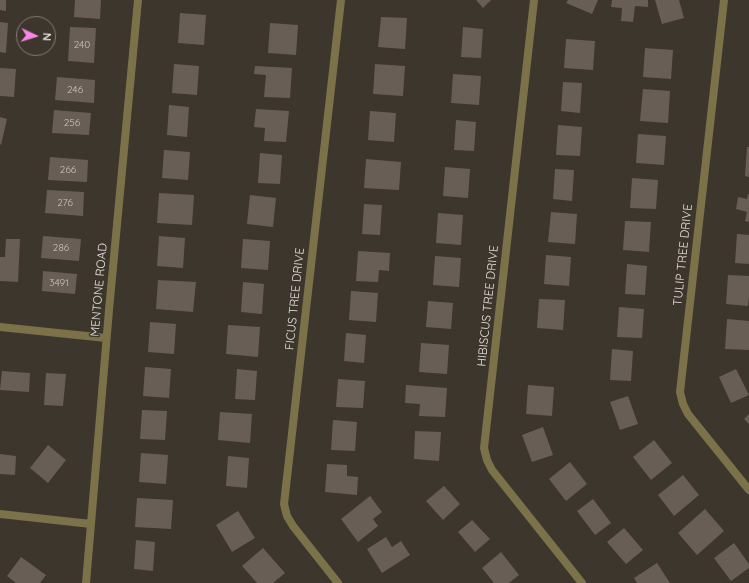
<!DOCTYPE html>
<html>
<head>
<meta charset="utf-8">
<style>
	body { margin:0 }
	#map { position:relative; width:749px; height:583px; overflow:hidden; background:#3d362d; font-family:Quicksand,sans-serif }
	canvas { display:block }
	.north { position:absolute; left:16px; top:16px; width:40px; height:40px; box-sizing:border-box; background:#3d362d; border:1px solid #827c74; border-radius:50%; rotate:94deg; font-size:11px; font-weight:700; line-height:16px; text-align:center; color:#e9e5df }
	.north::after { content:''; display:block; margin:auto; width:14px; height:18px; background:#fa87e7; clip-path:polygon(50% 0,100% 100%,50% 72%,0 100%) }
</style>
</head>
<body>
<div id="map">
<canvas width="749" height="583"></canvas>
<div class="north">N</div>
</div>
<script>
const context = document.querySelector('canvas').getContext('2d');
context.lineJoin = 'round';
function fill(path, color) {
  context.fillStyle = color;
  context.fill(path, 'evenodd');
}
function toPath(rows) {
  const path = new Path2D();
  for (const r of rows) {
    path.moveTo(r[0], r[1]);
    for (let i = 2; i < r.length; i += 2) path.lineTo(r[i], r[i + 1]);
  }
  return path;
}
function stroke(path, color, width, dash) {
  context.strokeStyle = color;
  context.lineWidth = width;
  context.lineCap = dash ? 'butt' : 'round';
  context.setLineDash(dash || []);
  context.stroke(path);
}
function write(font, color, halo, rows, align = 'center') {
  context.font = font + ' Quicksand,sans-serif';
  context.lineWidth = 3;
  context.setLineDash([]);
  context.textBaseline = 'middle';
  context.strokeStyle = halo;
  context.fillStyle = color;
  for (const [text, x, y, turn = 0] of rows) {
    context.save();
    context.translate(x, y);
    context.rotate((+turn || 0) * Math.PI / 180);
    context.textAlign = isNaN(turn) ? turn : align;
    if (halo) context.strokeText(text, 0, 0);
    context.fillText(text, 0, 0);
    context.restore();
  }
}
const building = toPath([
	[0,0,6,0,6,11,0,10],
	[75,0,101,0,100,19,74,17],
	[476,0,491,0,483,8],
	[568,0,598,0,592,14,566,3],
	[612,0,648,0,648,7,635,6,633,22,621,21,622,8,611,7],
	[655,0,679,0,684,18,662,24],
	[180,13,206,15,204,45,178,43],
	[381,17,407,18,405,49,378,47],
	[0,22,8,23,6,53,0,52],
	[270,23,298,25,296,55,268,53],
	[70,27,96,28,94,63,68,61],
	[463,27,483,29,481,58,461,57],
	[566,39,595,41,593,70,564,68],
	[645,48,673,50,671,79,643,77],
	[174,64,199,66,197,95,172,93],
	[375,64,405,66,403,96,373,94],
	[255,66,292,68,290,98,264,97,266,75,254,74],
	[0,68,16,69,14,97,0,96],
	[453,74,481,76,479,105,451,103],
	[57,77,95,80,94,103,55,100],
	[563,82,582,83,580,113,561,111],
	[643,89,670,91,668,123,640,121],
	[169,105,189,107,187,137,167,135],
	[256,109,289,111,286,142,264,141,265,128,254,127],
	[54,110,91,113,89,135,52,133],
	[370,111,396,113,394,142,368,140],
	[0,117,7,119,1,145,0,144],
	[456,120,476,122,474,151,454,150],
	[558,125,582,127,580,156,556,155],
	[638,134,666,136,664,165,636,163],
	[747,147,749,147,749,177,745,176],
	[164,150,190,152,188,180,162,178],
	[260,153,282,155,280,184,258,183],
	[50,157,88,160,87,182,48,180],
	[366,159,401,162,399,190,364,188],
	[445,167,470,169,468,198,443,196],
	[555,169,574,170,572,201,553,199],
	[632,178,658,180,656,209,630,208],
	[47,190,84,192,83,216,45,213],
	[159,193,194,195,192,225,157,223],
	[748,194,749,194,749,222,745,221,747,212,736,209,738,197,747,199],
	[250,195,276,198,273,227,247,224],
	[364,204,382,205,380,235,362,234],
	[551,212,577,214,575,244,548,242],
	[438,213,463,215,461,245,436,243],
	[625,221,651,222,649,252,623,250],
	[737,234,749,235,749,264,735,263],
	[43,236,81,239,79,261,41,258],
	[159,236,185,238,183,268,157,266],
	[6,239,20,239,18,282,0,281,0,257,5,257],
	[243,239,270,241,268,270,241,268],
	[358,251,390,253,389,271,379,270,378,282,356,281],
	[546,255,571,257,569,286,544,284],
	[435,256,461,258,459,287,433,285],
	[627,264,647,266,645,295,625,294],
	[43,271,77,274,75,294,42,291],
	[728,275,749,276,749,296,748,306,726,304],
	[158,280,196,282,193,312,156,309],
	[243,282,264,284,262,314,241,312],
	[351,291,378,293,376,322,349,320],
	[539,299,565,300,563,330,537,328],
	[428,301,453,303,451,329,426,327],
	[619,307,644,309,642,338,617,337],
	[727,319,749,321,749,350,725,349],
	[150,322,176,324,174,354,148,352],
	[228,325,260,327,258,357,226,354],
	[346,333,366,335,364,363,344,361],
	[421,343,449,345,447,374,419,372],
	[612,349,633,351,631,381,610,380],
	[145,367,171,369,169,398,143,396],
	[237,369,257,371,255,400,235,399],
	[736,369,749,395,731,403,719,377],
	[2,371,30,373,29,392,0,390],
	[46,373,66,374,63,406,44,405],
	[338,379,365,381,363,408,336,407],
	[406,385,447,388,445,417,419,416,420,404,405,403],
	[528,385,554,387,552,416,526,414],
	[628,396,638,424,620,430,610,402],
	[142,410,167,411,165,440,140,439],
	[220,412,252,414,250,443,218,440],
	[749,414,749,424,744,419],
	[333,420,357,422,355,451,331,450],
	[543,427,553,455,532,462,522,435],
	[415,431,441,432,439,461,414,459],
	[654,440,672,463,651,480,633,457],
	[48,445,66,460,48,483,30,468],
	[141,453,168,455,166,484,139,482],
	[0,454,16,456,15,475,0,474],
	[228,456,249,458,247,488,226,486],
	[570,462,587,484,566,501,549,479],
	[327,464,347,465,347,476,358,477,357,495,325,492],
	[683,475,699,495,674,516,658,495],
	[444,486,460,504,443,520,426,501],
	[370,496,382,512,373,519,378,526,358,542,341,519],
	[137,498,173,500,171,529,135,527],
	[593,499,611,523,595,535,577,511],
	[705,509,724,531,697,555,678,533],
	[238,511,255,538,232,552,216,525],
	[472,520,490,539,475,552,458,532],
	[624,528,643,550,626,564,607,542],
	[386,537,392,547,401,541,410,555,382,573,367,549],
	[136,540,155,542,153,571,134,569],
	[734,543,749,564,749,568,731,581,714,558],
	[263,548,285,573,273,583,257,583,242,566],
	[501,552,519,575,509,583,494,583,482,568],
	[21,557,46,575,40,583,16,583,7,576],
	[657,563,670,583,637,583,634,578]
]);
const minor = toPath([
	[534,0,484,448,487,460,492,470,582,583],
	[724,0,680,392,683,404,688,414,749,490],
	[0,327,106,338],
	[0,514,91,524],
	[86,583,109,310,138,0],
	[338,583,293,526,287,516,284,504,341,0]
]);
const numberNames = [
	["240",82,45],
	["246",75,90],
	["256",72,123],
	["266",68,170],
	["276",65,203],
	["286",61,248],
	["3491",59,283]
];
const streetNames = [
	["TULIP TREE DRIVE",683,255,-84],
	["MENTONE ROAD",99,290,-85],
	["FICUS TREE DRIVE",295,299,-84],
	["HIBISCUS TREE DRIVE",488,306,-84]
];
fill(building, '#695e56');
stroke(minor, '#7c724a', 8);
write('10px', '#c9c3bd', null, numberNames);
write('12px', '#e9e5df', '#3d362d', streetNames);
</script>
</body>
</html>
